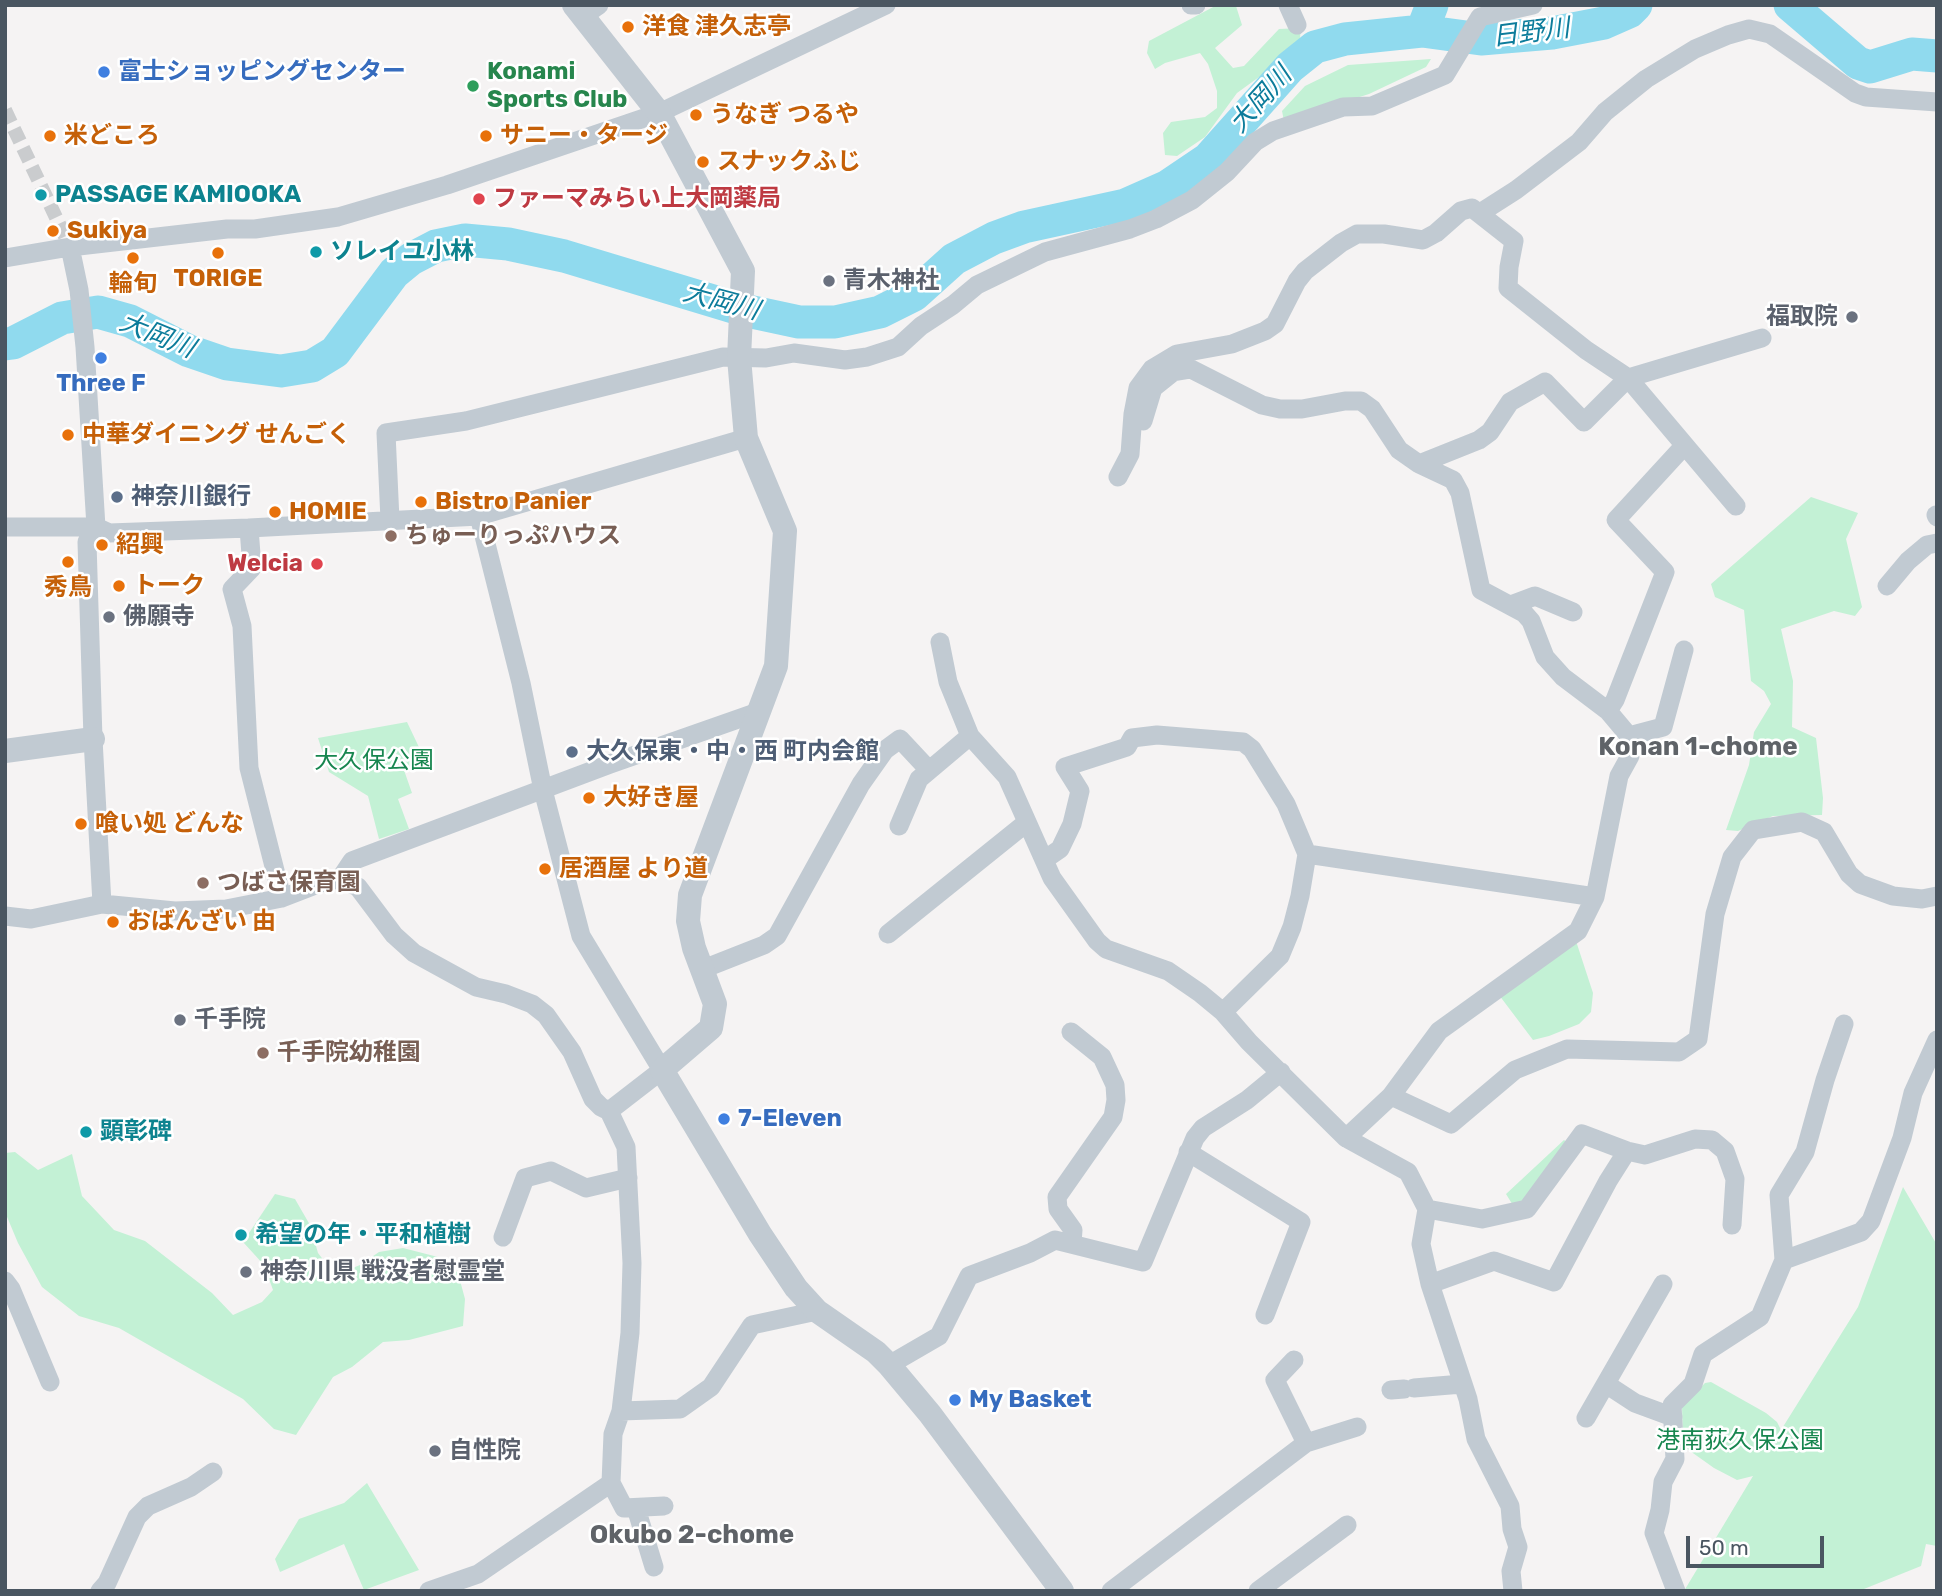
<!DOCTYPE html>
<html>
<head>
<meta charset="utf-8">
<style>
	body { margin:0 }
	#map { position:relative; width:1942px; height:1596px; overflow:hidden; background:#f5f3f3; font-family:Rubik,sans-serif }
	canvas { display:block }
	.frame { position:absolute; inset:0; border:7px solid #4a5661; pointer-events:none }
	.scale { position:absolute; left:1686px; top:1536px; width:138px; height:32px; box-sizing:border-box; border:4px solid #4a5661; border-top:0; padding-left:9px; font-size:21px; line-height:24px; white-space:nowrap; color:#4a5661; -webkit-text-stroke:5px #fff; paint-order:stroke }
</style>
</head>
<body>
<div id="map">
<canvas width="1942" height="1596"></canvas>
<div class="frame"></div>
<div class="scale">50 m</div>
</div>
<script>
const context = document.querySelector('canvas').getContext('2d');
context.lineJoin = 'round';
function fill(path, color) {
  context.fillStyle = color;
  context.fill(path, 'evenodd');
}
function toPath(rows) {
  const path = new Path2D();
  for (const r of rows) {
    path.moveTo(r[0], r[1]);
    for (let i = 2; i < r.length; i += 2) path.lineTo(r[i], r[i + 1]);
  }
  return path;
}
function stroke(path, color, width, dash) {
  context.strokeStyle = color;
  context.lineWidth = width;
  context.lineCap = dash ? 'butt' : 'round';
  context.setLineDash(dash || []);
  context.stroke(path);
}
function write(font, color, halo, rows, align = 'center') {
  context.font = font + ' Rubik,"Noto Sans JP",sans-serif';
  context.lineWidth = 5;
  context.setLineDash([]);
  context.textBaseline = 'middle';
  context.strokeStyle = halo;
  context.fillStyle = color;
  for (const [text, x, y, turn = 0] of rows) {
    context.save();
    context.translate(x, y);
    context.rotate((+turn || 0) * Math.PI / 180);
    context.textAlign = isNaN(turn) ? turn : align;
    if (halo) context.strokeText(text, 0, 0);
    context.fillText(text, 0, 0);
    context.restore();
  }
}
const green = toPath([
	[1217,5,1236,6,1242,25,1215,48,1233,68,1244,66,1279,29,1301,28,1299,48,1237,93,1205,137,1177,156,1165,155,1163,133,1171,122,1205,117,1217,108,1217,91,1208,64,1200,53,1165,63,1155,69,1147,53,1149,41],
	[1431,59,1426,67,1369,94,1284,121,1282,111,1305,86,1348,65],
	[1811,497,1858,513,1846,539,1862,607,1855,616,1834,611,1781,629,1793,681,1792,727,1816,738,1823,798,1822,815,1773,816,1738,831,1726,830,1749,765,1754,732,1771,704,1764,691,1751,681,1744,610,1715,597,1711,584],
	[407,722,427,764,405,773,412,793,398,799,409,829,379,839,368,796,329,772,318,738],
	[1576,941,1593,993,1591,1012,1579,1024,1549,1036,1533,1040,1499,995],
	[1564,1140,1570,1145,1526,1205,1514,1207,1506,1194],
	[15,1152,38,1170,72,1154,82,1196,114,1230,145,1241,212,1293,233,1315,262,1302,273,1290,264,1265,243,1242,275,1194,295,1199,310,1225,318,1253,335,1275,360,1265,379,1252,403,1248,438,1257,458,1273,465,1299,463,1326,409,1340,383,1342,352,1367,333,1377,296,1435,274,1429,243,1399,119,1328,79,1316,42,1287,18,1243,5,1212,5,1153],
	[1903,1187,1937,1245,1937,1546,1926,1544,1921,1566,1859,1591,1684,1591,1753,1476,1737,1480,1714,1468,1683,1446,1682,1406,1705,1383,1711,1382,1766,1413,1777,1422,1781,1430,1858,1307],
	[367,1483,419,1570,364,1590,344,1544,280,1572,275,1559,299,1519,344,1503]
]);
const river = toPath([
	[1790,5,1858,63,1870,67,1912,54,1937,56],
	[1422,31,1432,5],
	[5,344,13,343,62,318,98,312,130,321,189,351,227,364,281,371,312,366,335,352,394,273,411,259,436,246,465,240,508,244,564,256,743,310,799,322,835,322,880,312,914,295,954,259,994,238,1024,227,1125,205,1168,186,1208,159,1290,67,1315,47,1345,39,1422,31,1481,39,1552,33,1604,23,1629,12,1636,5]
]);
const pedestrianTunnel = toPath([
	[5,110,70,247]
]);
const minor = toPath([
	[1191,5,1196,5],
	[1288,5,1297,25],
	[582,17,599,5],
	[1480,213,1516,190,1579,142,1605,112,1646,79,1695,49,1728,35,1749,29,1770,34,1855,93,1866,97,1937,102],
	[70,247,79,290,85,347,96,527,87,542,93,739,102,904],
	[5,258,70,247,227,229,255,229,338,217,447,185,659,113,886,5],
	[1143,421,1153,388,1173,372,1191,369,1262,405,1280,409,1302,409,1345,401,1361,401,1372,409,1399,450,1419,464,1479,440,1490,432,1510,402,1545,382,1584,422,1628,378,1762,338],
	[1118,477,1130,454,1133,414,1138,388,1152,369,1177,354,1232,344,1265,331,1275,324,1297,281,1305,271,1341,243,1357,234,1384,234,1423,240,1436,233,1461,211,1472,208,1514,241,1509,267,1508,288,1586,350,1628,378,1736,506],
	[1936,515,1937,517],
	[479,516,521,683,543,790,581,936,662,1070,609,1111],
	[390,520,386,433,466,421,723,357,766,358,794,353,845,360,867,357,898,347,921,326,953,305,977,285,1045,252,1130,229,1156,219,1192,200,1227,172,1255,142,1273,131,1343,107,1372,106,1445,75,1480,17,1533,5],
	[5,527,96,527,109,533,249,528,479,516,746,438],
	[249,528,252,568,232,589,242,626,249,768,282,898],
	[1887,586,1908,561,1927,545,1937,543],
	[1511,605,1535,596,1573,612],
	[940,642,948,682,970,736,1007,777,1052,878,1097,941,1106,949,1168,971,1200,993,1223,1012,1249,1042,1346,1138,1408,1172,1427,1209,1421,1244,1430,1284,1468,1399,1476,1439,1510,1506,1512,1529,1518,1547,1511,1571,1513,1591],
	[1608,711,1615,700,1665,572,1616,520,1684,446],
	[1629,736,1663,727,1684,650],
	[899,826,919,779,970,736],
	[1307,854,1595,897],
	[1044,860,1060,849,1072,824,1080,791,1065,767,1127,747,1132,738,1157,735,1243,742,1252,749,1286,804,1307,854,1300,896,1292,927,1280,956,1223,1012],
	[340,879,352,861,610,764,758,712],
	[5,916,31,919,102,904,175,911,226,909,282,898,326,881,340,879,358,887,394,935,414,953,476,987,506,994,532,1004,546,1015,572,1052,593,1099,601,1107,609,1111,626,1147,632,1263,630,1333,621,1411,613,1434,611,1483,478,1574,429,1591],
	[888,934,1026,823],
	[703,969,764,945,777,936,861,784,885,750,900,739,928,769],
	[1071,1032,1102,1057,1115,1085,1116,1100,1113,1117,1057,1197,1058,1209,1073,1230,1072,1243],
	[1391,1096,1451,1124,1515,1070,1567,1049,1679,1052,1698,1039,1715,914,1732,857,1753,830,1802,822,1824,832,1849,874,1860,884,1893,896,1922,899,1937,896],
	[1346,1138,1391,1096,1439,1031,1578,931,1595,897,1619,776,1630,756,1629,736,1608,711,1563,677,1545,657,1531,621,1524,613,1481,590,1460,493,1453,480,1419,464],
	[1188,1152,1301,1222,1265,1315],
	[1427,1209,1482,1219,1527,1209,1582,1134,1627,1151,1645,1155,1695,1139,1712,1140,1725,1151,1735,1179,1732,1225],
	[503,1237,525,1178,551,1171,586,1188,628,1178],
	[1784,1260,1861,1232,1871,1221,1902,1138,1913,1093,1937,1040],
	[5,1281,11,1289,50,1382],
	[1430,1284,1494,1261,1554,1282,1608,1181,1627,1151],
	[1294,1360,1275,1380,1306,1443],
	[889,1365,939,1336,969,1276,1030,1253,1055,1240,1143,1262,1195,1138,1203,1128,1247,1100,1281,1072],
	[1606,1384,1635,1403,1673,1417],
	[1414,1388,1462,1384],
	[1391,1390,1404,1389],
	[621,1411,680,1409,711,1387,752,1325,817,1311],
	[1586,1418,1663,1284],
	[611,1483,624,1508,664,1506],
	[636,1508,654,1567],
	[100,1591,107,1583,137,1517,148,1506,191,1487,213,1472],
	[1111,1591,1306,1443,1357,1427],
	[1258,1591,1347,1525],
	[1676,1591,1654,1533,1660,1510,1663,1482,1675,1459,1672,1405,1693,1384,1703,1354,1760,1317,1784,1260,1779,1195,1805,1152,1825,1080,1844,1024]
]);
const tertiary = toPath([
	[574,5,659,113,743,271,739,358,746,438,785,531,776,666,690,895,688,921,694,948,715,1004,711,1028,662,1070,760,1234,796,1288,817,1311,876,1352,889,1365,930,1414,1062,1591],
	[5,751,93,739]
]);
const markers = [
	[628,27,7,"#e8710a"],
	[104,72,7,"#3f7fe0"],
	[473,86,7,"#2e9e5b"],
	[696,115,7,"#e8710a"],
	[50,136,7,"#e8710a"],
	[486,136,7,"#e8710a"],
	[703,162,7,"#e8710a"],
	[41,195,7,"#0f9aa8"],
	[479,199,7,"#e0444e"],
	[53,231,7,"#e8710a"],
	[316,252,7,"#0f9aa8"],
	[218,253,7,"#e8710a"],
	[133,258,7,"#e8710a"],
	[829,281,7,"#6b7280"],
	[1852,317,7,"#6b7280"],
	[101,358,7,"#3f7fe0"],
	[68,435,7,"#e8710a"],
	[117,497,7,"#5c6f8a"],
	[421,502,7,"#e8710a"],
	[275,512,7,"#e8710a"],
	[391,536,7,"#8d6e63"],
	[102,545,7,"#e8710a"],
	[68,562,7,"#e8710a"],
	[317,564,7,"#e0444e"],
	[119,586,7,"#e8710a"],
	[109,617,7,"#6b7280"],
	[572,752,7,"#5c6f8a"],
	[589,798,7,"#e8710a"],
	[81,824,7,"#e8710a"],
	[545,869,7,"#e8710a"],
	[203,883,7,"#8d6e63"],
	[113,922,7,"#e8710a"],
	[180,1020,7,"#6b7280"],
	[263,1053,7,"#8d6e63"],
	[724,1119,7,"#3f7fe0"],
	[86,1132,7,"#0f9aa8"],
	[241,1235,7,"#0f9aa8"],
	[246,1272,7,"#6b7280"],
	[955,1400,7,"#3f7fe0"],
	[435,1451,7,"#6b7280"]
];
const foodNames = [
	["洋食 津久志亭",642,27],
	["うなぎ つるや",710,115],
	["米どころ",64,136],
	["サニー・タージ",500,136],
	["スナックふじ",717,162],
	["Sukiya",67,231],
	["TORIGE",218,279,"center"],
	["輪旬",133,284,"center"],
	["中華ダイニング せんごく",82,435],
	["Bistro Panier",435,502],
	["HOMIE",289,512],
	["紹興",116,545],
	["トーク",133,586],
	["秀鳥",68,588,"center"],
	["大好き屋",603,798],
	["喰い処 どんな",95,824],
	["居酒屋 より道",559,869],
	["おばんざい 由",127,922]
];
const shopNames = [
	["富士ショッピングセンター",118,72],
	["Three F",101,384,"center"],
	["7-Eleven",738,1119],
	["My Basket",969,1400]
];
const leisureNames = [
	["Konami",487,72],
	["Sports Club",487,100]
];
const cultureNames = [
	["PASSAGE KAMIOOKA",55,195],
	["ソレイユ小林",330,252],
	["顕彰碑",100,1132],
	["希望の年・平和植樹",255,1235]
];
const healthNames = [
	["ファーマみらい上大岡薬局",493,199],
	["Welcia",303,564,"right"]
];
const worshipNames = [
	["青木神社",843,281],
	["福取院",1838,317,"right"],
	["佛願寺",123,617],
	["千手院",194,1020],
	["神奈川県 戦没者慰霊堂",260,1272],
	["自性院",449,1451]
];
const serviceNames = [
	["神奈川銀行",131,497],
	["大久保東・中・西 町内会館",586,752]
];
const educationNames = [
	["ちゅーりっぷハウス",405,536],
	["つばさ保育園",217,883],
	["千手院幼稚園",277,1053]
];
const parkNames = [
	["大久保公園",374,761],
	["港南荻久保公園",1740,1441]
];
const waterNames = [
	["日野川",1531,33,-7],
	["大岡川",1261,100,-48],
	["大岡川",721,302,15],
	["大岡川",157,336,22]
];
const neighbourhoodNames = [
	["Konan 1-chome",1698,747],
	["Okubo 2-chome",692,1535]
];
fill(green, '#c3f1d5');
stroke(river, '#90daee', 33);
stroke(pedestrianTunnel, '#caccce', 14, [14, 7]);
stroke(minor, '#c1cad2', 19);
stroke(tertiary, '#c1cad2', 24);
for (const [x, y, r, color] of markers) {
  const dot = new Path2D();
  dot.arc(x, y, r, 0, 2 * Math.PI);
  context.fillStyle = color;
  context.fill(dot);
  stroke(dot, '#fff', 2.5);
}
write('bold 24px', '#c56008', '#fff', foodNames, 'left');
write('bold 24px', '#366cbe', '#fff', shopNames, 'left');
write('bold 24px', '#27864d', '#fff', leisureNames, 'left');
write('bold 24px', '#0d838f', '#fff', cultureNames, 'left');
write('bold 24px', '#be3a42', '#fff', healthNames, 'left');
write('bold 24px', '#5b616d', '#fff', worshipNames, 'left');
write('bold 24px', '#4e5e75', '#fff', serviceNames, 'left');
write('bold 24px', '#785e54', '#fff', educationNames, 'left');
write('24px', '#17864f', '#fff', parkNames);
write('italic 26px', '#0c7c9b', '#fff', waterNames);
write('bold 26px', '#5f6368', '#fff', neighbourhoodNames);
</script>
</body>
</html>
